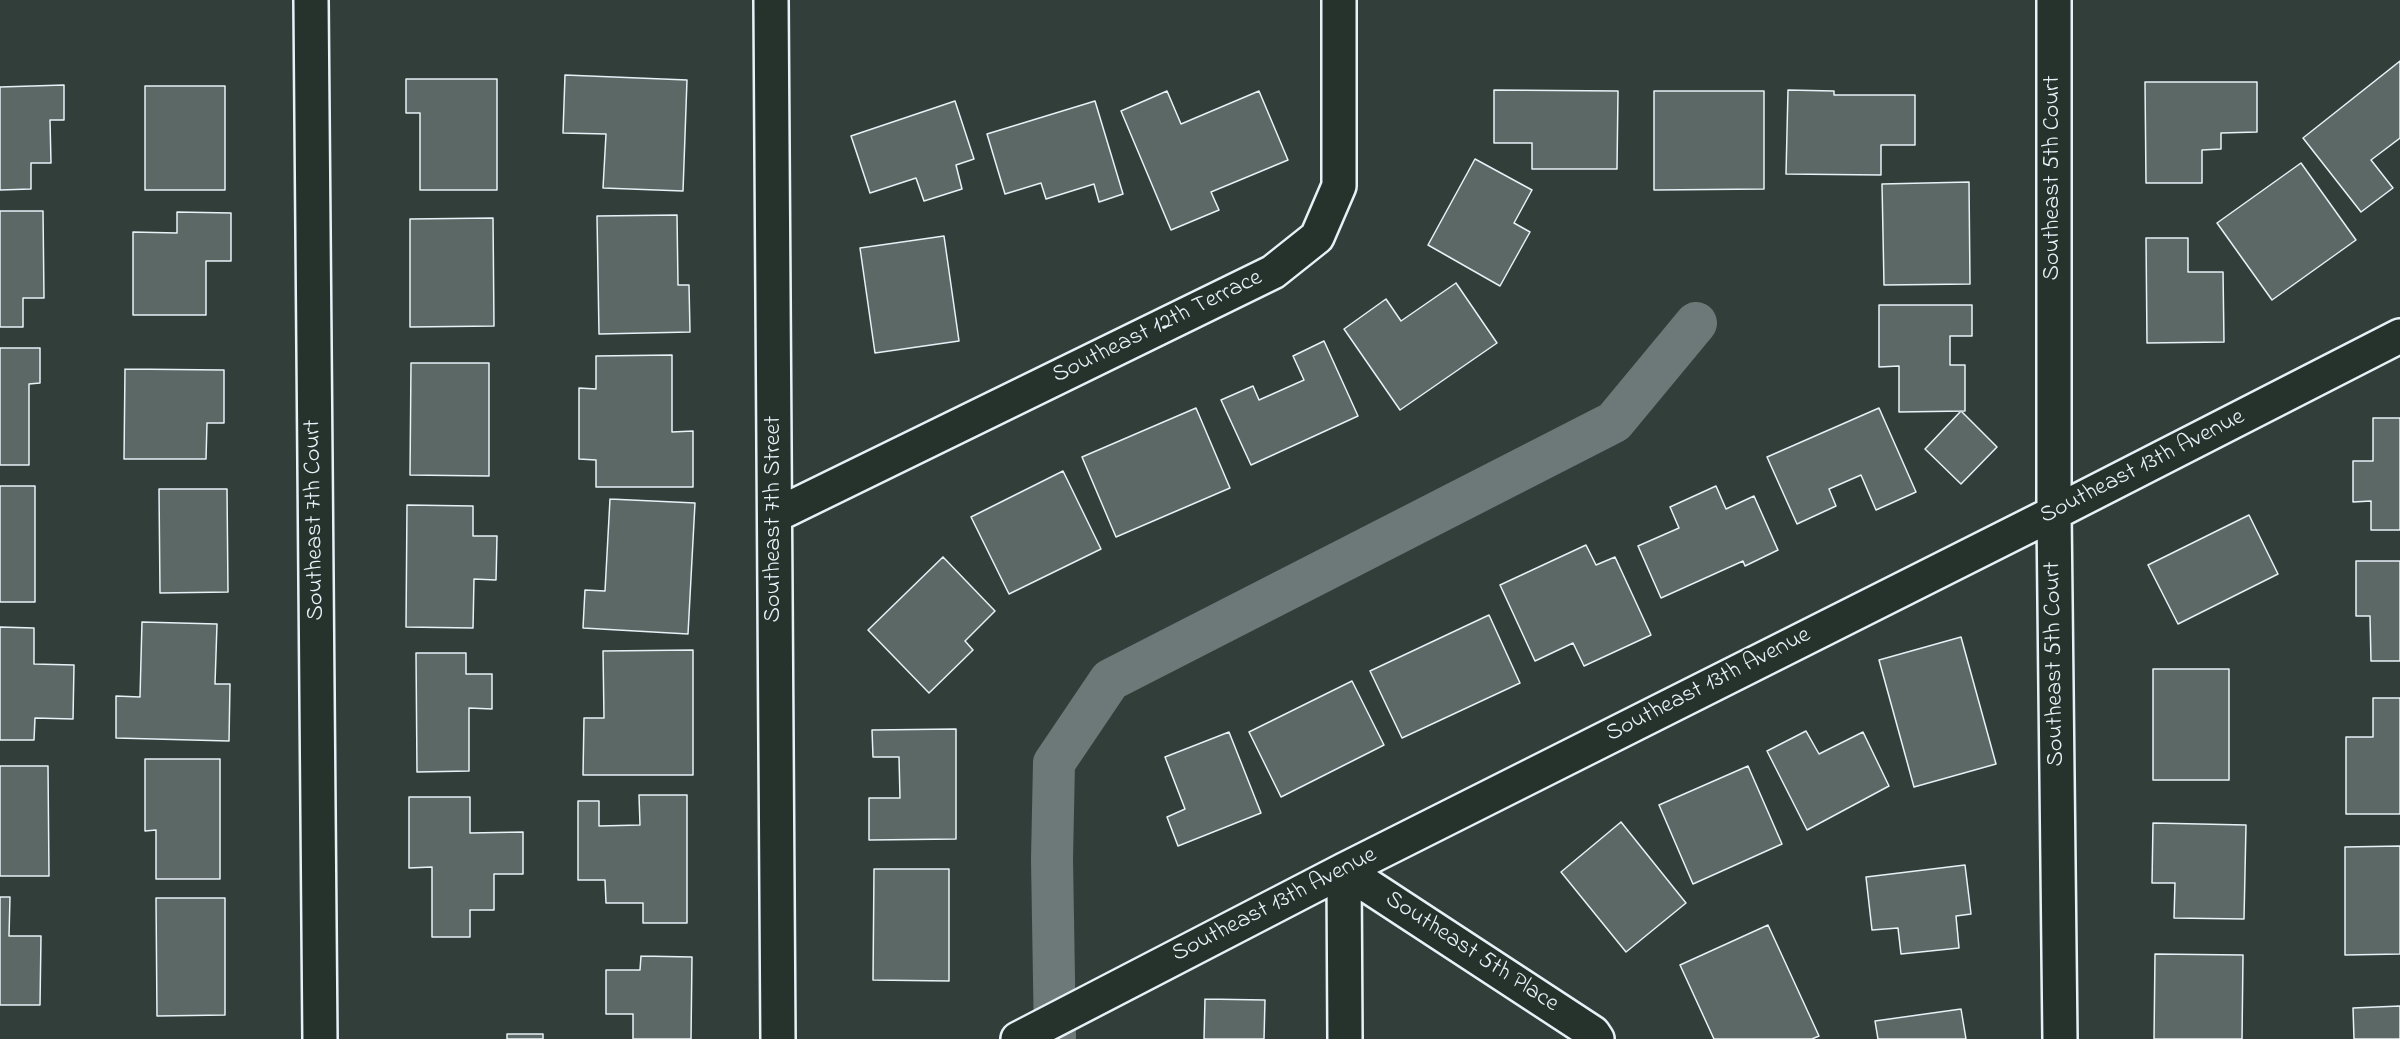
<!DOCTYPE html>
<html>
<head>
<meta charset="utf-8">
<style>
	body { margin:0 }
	canvas { display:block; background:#323e39 }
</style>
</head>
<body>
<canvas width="2400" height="1039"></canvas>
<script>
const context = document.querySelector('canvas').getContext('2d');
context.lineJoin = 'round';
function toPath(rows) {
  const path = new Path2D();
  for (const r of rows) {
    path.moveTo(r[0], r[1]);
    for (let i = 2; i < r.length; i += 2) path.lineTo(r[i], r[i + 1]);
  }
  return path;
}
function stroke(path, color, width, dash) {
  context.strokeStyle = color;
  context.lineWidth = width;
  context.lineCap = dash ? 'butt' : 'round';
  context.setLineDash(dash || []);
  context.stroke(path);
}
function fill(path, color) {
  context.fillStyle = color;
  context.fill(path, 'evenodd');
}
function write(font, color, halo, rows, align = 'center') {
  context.font = font + ' "Indie Flower",sans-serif';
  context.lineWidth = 4.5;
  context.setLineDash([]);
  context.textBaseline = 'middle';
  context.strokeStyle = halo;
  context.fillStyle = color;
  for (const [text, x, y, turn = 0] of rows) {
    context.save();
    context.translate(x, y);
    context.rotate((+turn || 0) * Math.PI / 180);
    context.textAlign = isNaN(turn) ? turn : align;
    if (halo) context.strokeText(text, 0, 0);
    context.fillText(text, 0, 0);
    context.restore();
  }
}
const canal = toPath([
	[1055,1039,1052,859,1054,763,1110,680,1614,422,1696,323]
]);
const building = toPath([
	[2400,61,2400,138,2371,160,2393,188,2361,212,2303,138,2400,61],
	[565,75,687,80,683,191,603,188,606,134,563,133,565,75],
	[406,79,497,79,497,190,420,190,420,113,406,113,406,79],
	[2145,82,2257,82,2257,132,2221,133,2221,149,2202,150,2202,183,2146,183,2145,82],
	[64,85,64,120,50,120,51,163,31,163,31,189,0,190,0,87,64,85],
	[145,86,225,86,225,190,145,190,145,86],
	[1494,90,1618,91,1617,169,1532,169,1532,143,1494,143,1494,90],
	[1788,90,1834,91,1834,95,1915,95,1915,145,1881,145,1881,175,1786,174,1788,90],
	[1167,91,1181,124,1259,91,1288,160,1211,192,1219,210,1171,230,1121,111,1167,91],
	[1654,91,1764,91,1764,189,1654,190,1654,91],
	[955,101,974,159,956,165,962,189,924,201,916,178,870,193,851,136,955,101],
	[1095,101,1123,194,1099,202,1094,184,1046,199,1041,183,1005,194,987,134,1095,101],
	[1475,159,1532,190,1514,223,1530,232,1500,286,1428,245,1475,159],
	[2301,163,2356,240,2272,300,2217,223,2301,163],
	[1969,182,1970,284,1884,285,1882,184,1969,182],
	[0,211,43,211,44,298,23,298,23,327,0,327,0,211],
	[177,212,231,213,231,261,206,261,206,315,133,315,133,232,177,233,177,212],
	[677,215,678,285,689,285,690,332,599,334,597,216,677,215],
	[493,218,494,326,410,327,410,219,493,218],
	[944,236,959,341,875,353,860,248,944,236],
	[2146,238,2188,238,2188,272,2223,272,2224,342,2147,343,2146,238],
	[1456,283,1497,343,1400,410,1344,329,1386,299,1401,321,1456,283],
	[1879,305,1972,305,1972,336,1950,336,1950,365,1965,365,1965,411,1899,412,1899,366,1879,367,1879,305],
	[1324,341,1358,416,1251,465,1221,400,1253,386,1259,400,1304,380,1293,356,1324,341],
	[0,348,40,348,40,383,29,384,29,465,0,465,0,348],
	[672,355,672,432,693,431,693,487,596,487,596,460,579,459,579,388,596,389,596,356,672,355],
	[411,363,489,363,489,476,410,475,411,363],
	[125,369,224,370,224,423,207,423,206,459,124,459,125,369],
	[1196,408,1230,488,1116,537,1082,457,1196,408],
	[1879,408,1916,492,1876,510,1861,475,1829,489,1836,506,1797,524,1767,457,1879,408],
	[1961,411,1997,447,1961,484,1925,449,1961,411],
	[2373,418,2400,418,2400,530,2371,530,2371,501,2353,502,2353,461,2373,461,2373,418],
	[1063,471,1101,549,1009,594,971,517,1063,471],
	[0,486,35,486,35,602,0,602,0,486],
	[1716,486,1726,509,1754,496,1778,550,1745,566,1743,561,1661,598,1638,546,1679,528,1670,507,1716,486],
	[159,489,227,489,228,592,160,593,159,489],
	[610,499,695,503,688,634,583,628,585,590,605,591,610,499],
	[407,505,473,506,473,536,497,536,496,580,474,579,473,628,406,627,407,505],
	[2249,515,2278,574,2178,624,2148,565,2249,515],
	[1586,545,1596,565,1615,557,1651,635,1584,666,1573,643,1535,661,1500,585,1586,545],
	[943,557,995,611,965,641,973,650,929,693,868,630,943,557],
	[2356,561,2400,561,2400,661,2371,661,2370,616,2356,616,2356,561],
	[1489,615,1520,683,1402,738,1370,671,1489,615],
	[142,622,217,624,215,684,230,684,229,741,116,738,116,696,140,697,142,622],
	[0,627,34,628,34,664,74,665,73,719,35,718,34,740,0,740,0,627],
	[1961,637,1996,764,1914,787,1879,660,1961,637],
	[693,650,693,775,583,775,584,718,604,718,603,651,693,650],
	[416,653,466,653,466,674,492,674,492,709,469,708,469,771,417,772,416,653],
	[2153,669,2229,669,2229,780,2153,780,2153,669],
	[1352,681,1384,745,1281,797,1249,732,1352,681],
	[2373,698,2400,698,2400,814,2346,814,2346,737,2373,737,2373,698],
	[956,729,956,839,869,840,869,798,900,798,899,757,873,757,872,730,956,729],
	[1806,731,1819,754,1863,732,1889,786,1807,830,1767,751,1806,731],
	[1229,732,1261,813,1178,846,1167,817,1185,809,1165,757,1229,732],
	[145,759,220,759,220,879,156,879,156,830,145,831,145,759],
	[0,766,48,766,49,876,0,876,0,766],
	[1748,766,1782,844,1693,884,1659,805,1748,766],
	[639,795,687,795,687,923,643,923,643,903,606,903,605,880,578,880,578,801,599,801,599,826,640,825,639,795],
	[409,797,470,797,470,833,523,832,523,874,494,874,494,910,470,910,470,937,432,937,432,867,409,868,409,797],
	[1621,822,1686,903,1626,952,1561,872,1621,822],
	[2153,823,2246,825,2244,919,2174,918,2175,883,2152,883,2153,823],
	[2400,846,2400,954,2345,955,2345,847,2400,846],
	[1965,865,1971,914,1956,916,1959,948,1901,954,1898,928,1872,930,1866,877,1965,865],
	[874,869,949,869,949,981,873,980,874,869],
	[0,897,10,897,9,936,41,936,40,1005,0,1005,0,897],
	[156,898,225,898,225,1015,157,1016,156,898],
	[1768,925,1819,1036,1812,1039,1714,1039,1680,965,1768,925],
	[2155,954,2243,955,2242,1039,2154,1039,2155,954],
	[641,956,692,957,691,1039,633,1039,633,1014,606,1014,606,970,640,970,641,956],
	[1205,999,1265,1000,1264,1039,1204,1039,1205,999],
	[2400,1006,2400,1039,2354,1039,2353,1008,2400,1006],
	[1961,1009,1966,1039,1878,1039,1875,1021,1961,1009],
	[507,1034,543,1034,543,1039,507,1039,507,1034]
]);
const street = toPath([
	[311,0,320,1039],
	[771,0,778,1039],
	[2054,0,2054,513,2060,1039],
	[776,515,1273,272,1317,237,1339,186,1339,0],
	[1344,870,1593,1033,1597,1039],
	[1344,870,1345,1039],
	[1018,1039,1344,870,2054,513,2400,336]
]);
const streetNames = [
	["Southeast 5th Court",2054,178,-90],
	["Southeast 12th Terrace",1158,328,-26],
	["Southeast 13th Avenue",2143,468,-27],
	["Southeast 7th Street",775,519,-90],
	["Southeast 7th Court",316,520,-91],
	["Southeast 5th Court",2056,664,-91],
	["Southeast 13th Avenue",1709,686,-27],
	["Southeast 13th Avenue",1275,906,-27],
	["Southeast 5th Place",1471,953,33]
];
stroke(canal, '#6d7978', 42);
fill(building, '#5c6865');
stroke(building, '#e8f1f8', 1.5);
stroke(street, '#e8f1f8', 38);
stroke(street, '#26332d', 33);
write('24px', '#e8f1f8', '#26332d', streetNames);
</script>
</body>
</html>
